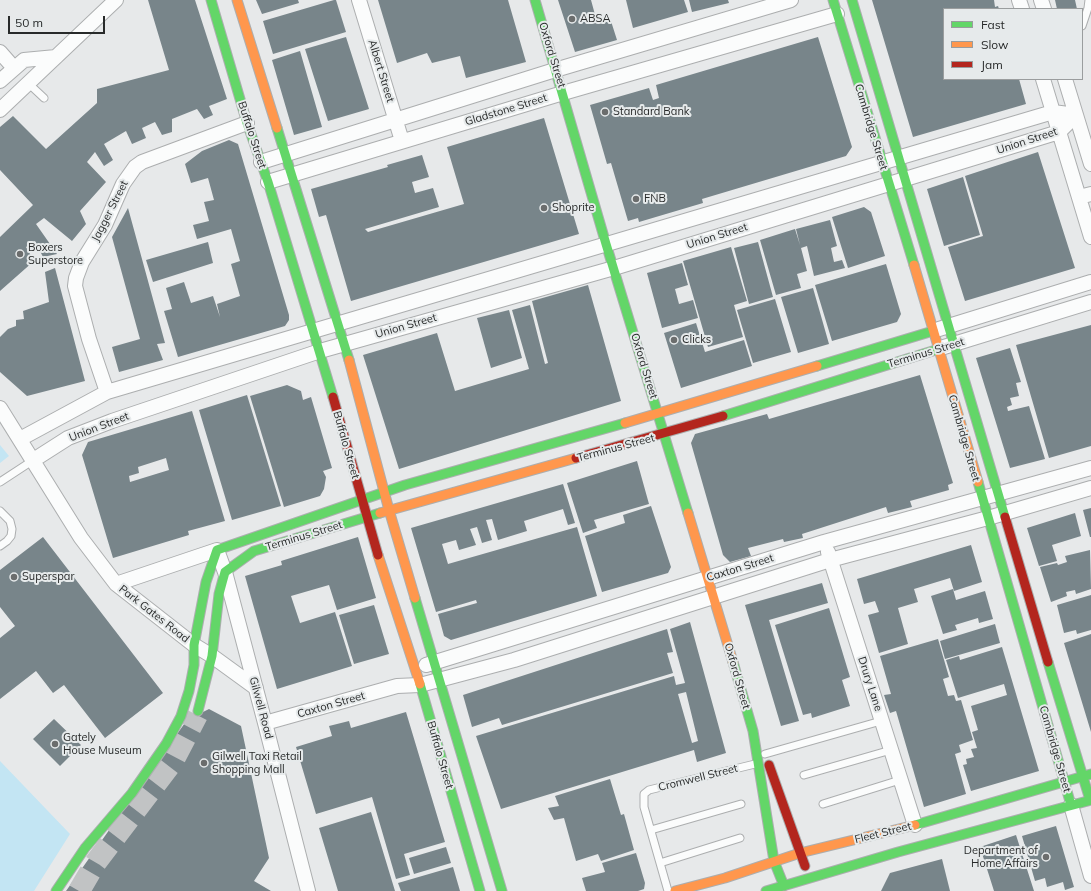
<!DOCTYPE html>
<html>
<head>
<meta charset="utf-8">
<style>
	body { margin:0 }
	#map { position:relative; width:1091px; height:891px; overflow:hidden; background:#e7e9ea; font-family:Mulish,sans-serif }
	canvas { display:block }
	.legend { position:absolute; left:943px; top:8px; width:140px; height:72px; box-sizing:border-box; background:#e6eaeb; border:1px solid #9a9d9e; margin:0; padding:5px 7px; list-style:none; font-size:12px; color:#282a2a }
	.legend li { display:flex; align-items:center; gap:8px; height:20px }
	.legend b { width:20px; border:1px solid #9a9d9e }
	.scale { position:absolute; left:8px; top:16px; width:97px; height:18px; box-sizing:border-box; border:2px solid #282a2a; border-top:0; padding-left:5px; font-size:12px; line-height:14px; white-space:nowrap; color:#282a2a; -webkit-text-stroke:3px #e6eaeb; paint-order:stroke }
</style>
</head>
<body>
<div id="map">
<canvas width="1091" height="891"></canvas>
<ul class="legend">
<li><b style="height:5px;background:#63d668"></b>Fast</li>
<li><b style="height:5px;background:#ff974d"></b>Slow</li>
<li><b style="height:5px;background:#b3261e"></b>Jam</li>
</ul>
<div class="scale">50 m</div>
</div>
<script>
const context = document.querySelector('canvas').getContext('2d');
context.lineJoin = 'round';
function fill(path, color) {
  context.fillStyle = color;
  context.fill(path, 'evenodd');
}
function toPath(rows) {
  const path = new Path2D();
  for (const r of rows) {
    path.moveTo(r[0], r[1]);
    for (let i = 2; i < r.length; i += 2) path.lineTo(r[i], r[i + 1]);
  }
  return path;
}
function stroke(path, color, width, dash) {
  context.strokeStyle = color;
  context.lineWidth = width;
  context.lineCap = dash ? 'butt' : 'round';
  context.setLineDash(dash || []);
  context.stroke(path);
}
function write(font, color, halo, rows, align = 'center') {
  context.font = font + ' Mulish,sans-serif';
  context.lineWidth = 4;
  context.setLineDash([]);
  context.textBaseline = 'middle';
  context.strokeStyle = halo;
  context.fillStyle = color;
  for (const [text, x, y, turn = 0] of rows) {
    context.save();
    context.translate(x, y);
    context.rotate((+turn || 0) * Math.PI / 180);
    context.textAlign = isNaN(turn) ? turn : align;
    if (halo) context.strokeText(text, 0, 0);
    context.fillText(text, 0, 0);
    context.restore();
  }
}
const green = toPath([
	[0,445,9,456,0,463],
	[0,761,70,834,34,891,0,891]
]);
const building = toPath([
	[148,0,195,0,227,99,209,106,213,115,204,119,197,109,172,119,172,132,162,135,155,122,142,128,146,138,132,144,126,131,104,144,113,160,104,166,95,152,87,162,106,182,80,211,86,224,72,241,44,218,36,224,57,254,43,257,35,241,26,247,34,261,0,291,0,237,33,205,0,170,0,127,13,116,46,149,97,103,97,89,169,70],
	[256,0,298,0,299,3,262,14],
	[334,0,336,0,346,32,273,54,263,21],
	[378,0,508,0,526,62,466,78,460,56,432,63,427,53,397,63],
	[558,0,591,0,597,22,610,18,617,40,575,52],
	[626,0,684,0,688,12,633,28],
	[689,0,728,0,729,3,692,12],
	[872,0,994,0,995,7,998,6,999,9,944,9,944,79,1019,79,1026,104,913,137],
	[1055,0,1075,0,1077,9,1057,9],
	[346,37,369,109,328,121,305,49],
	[818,37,852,147,846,156,702,199,703,203,639,222,638,218,628,221,611,163,607,164,590,105,649,88,653,100,659,98,656,85],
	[300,51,322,127,294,135,272,60],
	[544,118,579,234,351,301,326,215,319,217,311,189,388,167,387,165,422,155,429,177,412,182,415,193,433,188,439,207,365,229,368,232,464,204,447,147],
	[229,140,238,144,289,315,289,320,285,326,178,357,164,311,172,309,166,288,184,282,191,303,213,296,220,317,217,304,240,296,231,264,240,261,231,229,197,239,193,225,209,221,204,202,214,200,208,178,191,183,185,164,202,151],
	[1038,152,1075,268,965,301,948,247,983,236,965,176],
	[963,177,980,235,944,246,927,189],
	[864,207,871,212,885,256,848,268,832,217],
	[128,208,165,343,157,344,163,360,119,372,112,347,140,339,112,237],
	[830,220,837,246,831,248,834,262,842,260,845,268,814,276,807,246,801,248,807,271,797,274,801,288,776,295,760,240,795,229,800,245,796,229],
	[208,242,213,263,153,282,146,260],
	[758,242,773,297,749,304,734,248],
	[731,247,747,301,734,305,743,337,708,347,683,261],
	[682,263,688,285,675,289,679,304,693,300,698,318,662,328,647,273],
	[886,264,901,314,897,322,832,341,815,285],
	[55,268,85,381,27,396,0,372,0,337,8,329,16,326,16,320,24,319,23,311,49,302,45,272],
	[588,285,621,401,399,469,363,355,437,333,455,391,529,369,512,310,530,305,545,364,548,363,532,301],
	[813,288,829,344,798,353,781,297],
	[775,299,791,352,753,363,737,310],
	[509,310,522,358,491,368,477,318],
	[696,323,705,352,744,340,752,366,681,388,664,333],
	[1091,325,1091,446,1049,458,1016,345],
	[1010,348,1021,382,1016,383,1019,396,1010,398,1012,405,1007,407,1008,411,1029,406,1045,459,1010,468,976,358],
	[920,375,953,483,948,485,949,490,910,501,912,507,888,513,886,507,802,534,803,538,784,542,783,539,748,548,751,556,730,562,723,555,691,443,695,434,767,414,769,419],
	[287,385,301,391,303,400,311,397,332,468,323,471,326,477,324,489,320,496,284,507,250,396],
	[247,395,281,506,232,520,199,410],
	[192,411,225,521,188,531,189,535,113,558,82,455,88,442],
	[166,458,169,470,130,482,129,476,139,473,138,467],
	[637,461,649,504,594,520,597,528,583,533,567,483],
	[563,484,575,523,568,525,563,509,524,521,527,531,498,540,492,519,486,520,492,540,482,543,477,527,470,529,476,545,459,550,456,540,442,544,448,564,577,527,597,596,451,640,444,636,438,614,477,603,476,600,436,612,411,528],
	[651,506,671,567,668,573,602,592,585,536,625,523,623,515],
	[1091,508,1091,537,1090,537,1083,510],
	[1075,513,1081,536,1052,545,1057,561,1039,566,1027,528],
	[43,537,163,693,105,738,64,685,53,693,36,671,0,699,0,638,15,626,0,607,0,570],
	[358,537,376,598,337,610,329,585,291,596,300,623,335,612,352,666,277,689,245,576,282,565,281,561],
	[971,545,982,582,954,591,950,578,914,589,918,602,898,608,908,644,879,653,868,615,879,612,875,601,864,604,857,579],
	[1090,550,1091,589,1076,594,1075,590,1066,592,1067,596,1051,602,1040,567,1057,563,1058,565,1067,562,1065,556],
	[822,583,828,603,769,620,799,721,781,726,745,605],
	[953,589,956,600,985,591,993,619,979,623,978,618,955,625,957,630,943,634,931,596],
	[1091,595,1091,630,1077,634,1076,630,1064,633,1057,605],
	[374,605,389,654,354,664,339,615],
	[829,608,850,677,842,680,850,706,812,718,811,713,803,715,775,625],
	[690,622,726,753,697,762,694,750,501,809,476,736,674,676,676,685,685,683,670,629],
	[686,692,698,741,692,743,678,694],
	[995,624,1000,643,945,659,940,641],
	[667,629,673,652,667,653,673,673,502,725,499,718,472,727,463,695],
	[1091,634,1091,732,1064,643],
	[938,639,949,677,943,679,948,696,954,695,956,701,961,700,973,740,959,745,961,752,955,754,966,794,924,807,896,711,890,713,884,695,891,694,880,656],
	[1002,647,1039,771,971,791,963,765,967,764,966,759,974,757,971,749,977,748,972,732,978,730,971,706,1007,695,1004,684,958,698,946,660,959,656,960,660],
	[209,709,241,726,269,858,254,881,271,891,66,891,187,720],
	[406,712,445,842,404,854,410,875,396,879,372,797,316,814,296,747,332,736,329,726,349,721,351,728],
	[54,719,81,745,60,766,33,739],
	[610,779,621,815,624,814,634,850,601,861,598,854,576,861,564,818,554,820,548,808,559,806,555,796],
	[371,812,395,891,338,891,319,828],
	[1056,826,1074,887,1065,890,1063,882,1047,887,1045,878,1035,881,1022,836],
	[1016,835,1034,891,994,891,980,847],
	[446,847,451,863,414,874,409,858],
	[636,853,645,883,644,889,638,891,586,891,582,878,605,872,602,863],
	[942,859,950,891,881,891,890,873],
	[453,867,460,891,401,891,398,883]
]);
const primaryTunnel = toPath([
	[79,891,96,862,173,761,197,715]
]);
const lane = toPath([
	[1082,26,1088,8,1089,0],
	[28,83,44,98],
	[0,482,32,461],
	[0,511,10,521,12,529,11,536,7,541,0,546],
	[765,754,881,721],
	[804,775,891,750],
	[823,804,900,780],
	[651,830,741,804],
	[660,863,740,838],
	[668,891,644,807,644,794,649,790,755,764]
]);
const street = toPath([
	[359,0,402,141],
	[1019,0,1022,9],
	[1041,0,1044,9],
	[0,52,14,68],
	[1043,79,1091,237],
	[1065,79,1091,164],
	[0,81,24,60,56,57],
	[0,110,116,0],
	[261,162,555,70,791,0],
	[268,182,563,93,837,14],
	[1079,197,1091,194],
	[939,329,1091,282],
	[944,347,1091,302],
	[107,392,89,339,75,286,76,278,82,262,105,225,123,184,135,167,142,162,247,123],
	[0,408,81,538,116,584,194,645,212,656,256,688],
	[20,439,107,392,1053,112,1076,115],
	[32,461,68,438,112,421,320,351,614,268,1059,132,1076,115],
	[828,552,915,825],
	[116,584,217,550,225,572,265,723,308,891],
	[426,665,824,542,1091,468],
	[265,723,397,686,420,685,514,660,830,560,988,518,1091,488],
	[1071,805,1091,876]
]);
const fast = toPath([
	[211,0,247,123,268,182,333,397],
	[535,0,606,244,688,513],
	[833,0,914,265],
	[852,0,1005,517],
	[277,128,349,360],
	[817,366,933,331],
	[723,416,939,349],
	[978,482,1071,805],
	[415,598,502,891],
	[194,645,206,582,217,550,405,485,625,423],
	[212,656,219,594,225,572,254,551,380,513],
	[733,662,753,731,774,861,784,886],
	[1048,662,1090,800],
	[420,684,480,891],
	[198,711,212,656],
	[915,825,1091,774],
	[56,891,85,848,132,793,166,744,181,716,189,691,194,665,194,645],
	[766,891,898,852,1091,800]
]);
const slow = toPath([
	[237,0,277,128],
	[914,265,978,482],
	[349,360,389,510,415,598],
	[625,423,817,366],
	[380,513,576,458],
	[688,513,733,662],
	[378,555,420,684],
	[675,891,725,878,800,853,915,825]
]);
const jam = toPath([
	[333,397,378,555],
	[576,458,723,416],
	[1005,517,1048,662],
	[769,765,805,866]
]);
const markers = [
	[572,19,4,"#6b6d6d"],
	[605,112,4,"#6b6d6d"],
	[636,199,4,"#6b6d6d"],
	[544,208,4,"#6b6d6d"],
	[20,254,4,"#6b6d6d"],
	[674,340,4,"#6b6d6d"],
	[14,577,4,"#6b6d6d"],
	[55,744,4,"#6b6d6d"],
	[204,763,4,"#6b6d6d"],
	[1046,857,4,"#6b6d6d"]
];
const poiNames = [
	["ABSA",580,19],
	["Standard Bank",613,112],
	["FNB",644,199],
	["Shoprite",552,208],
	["Boxers",28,248],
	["Superstore",28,261],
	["Clicks",682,340],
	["Superspar",22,577],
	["Gately",63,738],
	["House Museum",63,751],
	["Gilwell Taxi Retail",212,757],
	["Shopping Mall",212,770],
	["Department of",1038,851,"right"],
	["Home Affairs",1038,864,"right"]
];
const streetNames = [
	["Oxford Street",552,55,73],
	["Albert Street",381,71,73],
	["Gladstone Street",506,110,-17],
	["Cambridge Street",871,127,73],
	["Buffalo Street",252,135,72],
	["Union Street",1027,141,-18],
	["Jagger Street",110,211,-63],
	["Union Street",717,236,-17],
	["Union Street",406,326,-16],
	["Terminus Street",926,353,-17],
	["Oxford Street",644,366,73],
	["Union Street",99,427,-21],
	["Cambridge Street",964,438,74],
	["Buffalo Street",346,445,74],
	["Terminus Street",616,448,-15],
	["Terminus Street",304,536,-17],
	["Caxton Street",740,568,-17],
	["Park Gates Road",154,614,38],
	["Oxford Street",737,676,74],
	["Drury Lane",870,684,72],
	["Caxton Street",331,705,-16],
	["Gilwell Road",261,708,75],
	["Cambridge Street",1055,749,74],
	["Buffalo Street",440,755,74],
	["Cromwell Street",698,778,-14],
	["Fleet Street",883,833,-14]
];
fill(green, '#c3e5f3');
fill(building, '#78858a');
stroke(primaryTunnel, '#c1c3c4', 22, [22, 11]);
stroke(lane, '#acaeaf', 9);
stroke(street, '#acaeaf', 16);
stroke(fast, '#acaeaf', 11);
stroke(slow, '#acaeaf', 11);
stroke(jam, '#acaeaf', 11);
stroke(lane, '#fbfcfc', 7);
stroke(street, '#fbfcfc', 14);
stroke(fast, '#63d668', 9);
stroke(slow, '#ff974d', 9);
stroke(jam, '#b3261e', 9);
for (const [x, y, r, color] of markers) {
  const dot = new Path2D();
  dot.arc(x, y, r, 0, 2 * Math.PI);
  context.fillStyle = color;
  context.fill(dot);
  stroke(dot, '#e6eaeb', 1.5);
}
write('11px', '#282a2a', '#e6eaeb', poiNames, 'left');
write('11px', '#282a2a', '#e6eaeb', streetNames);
</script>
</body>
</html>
